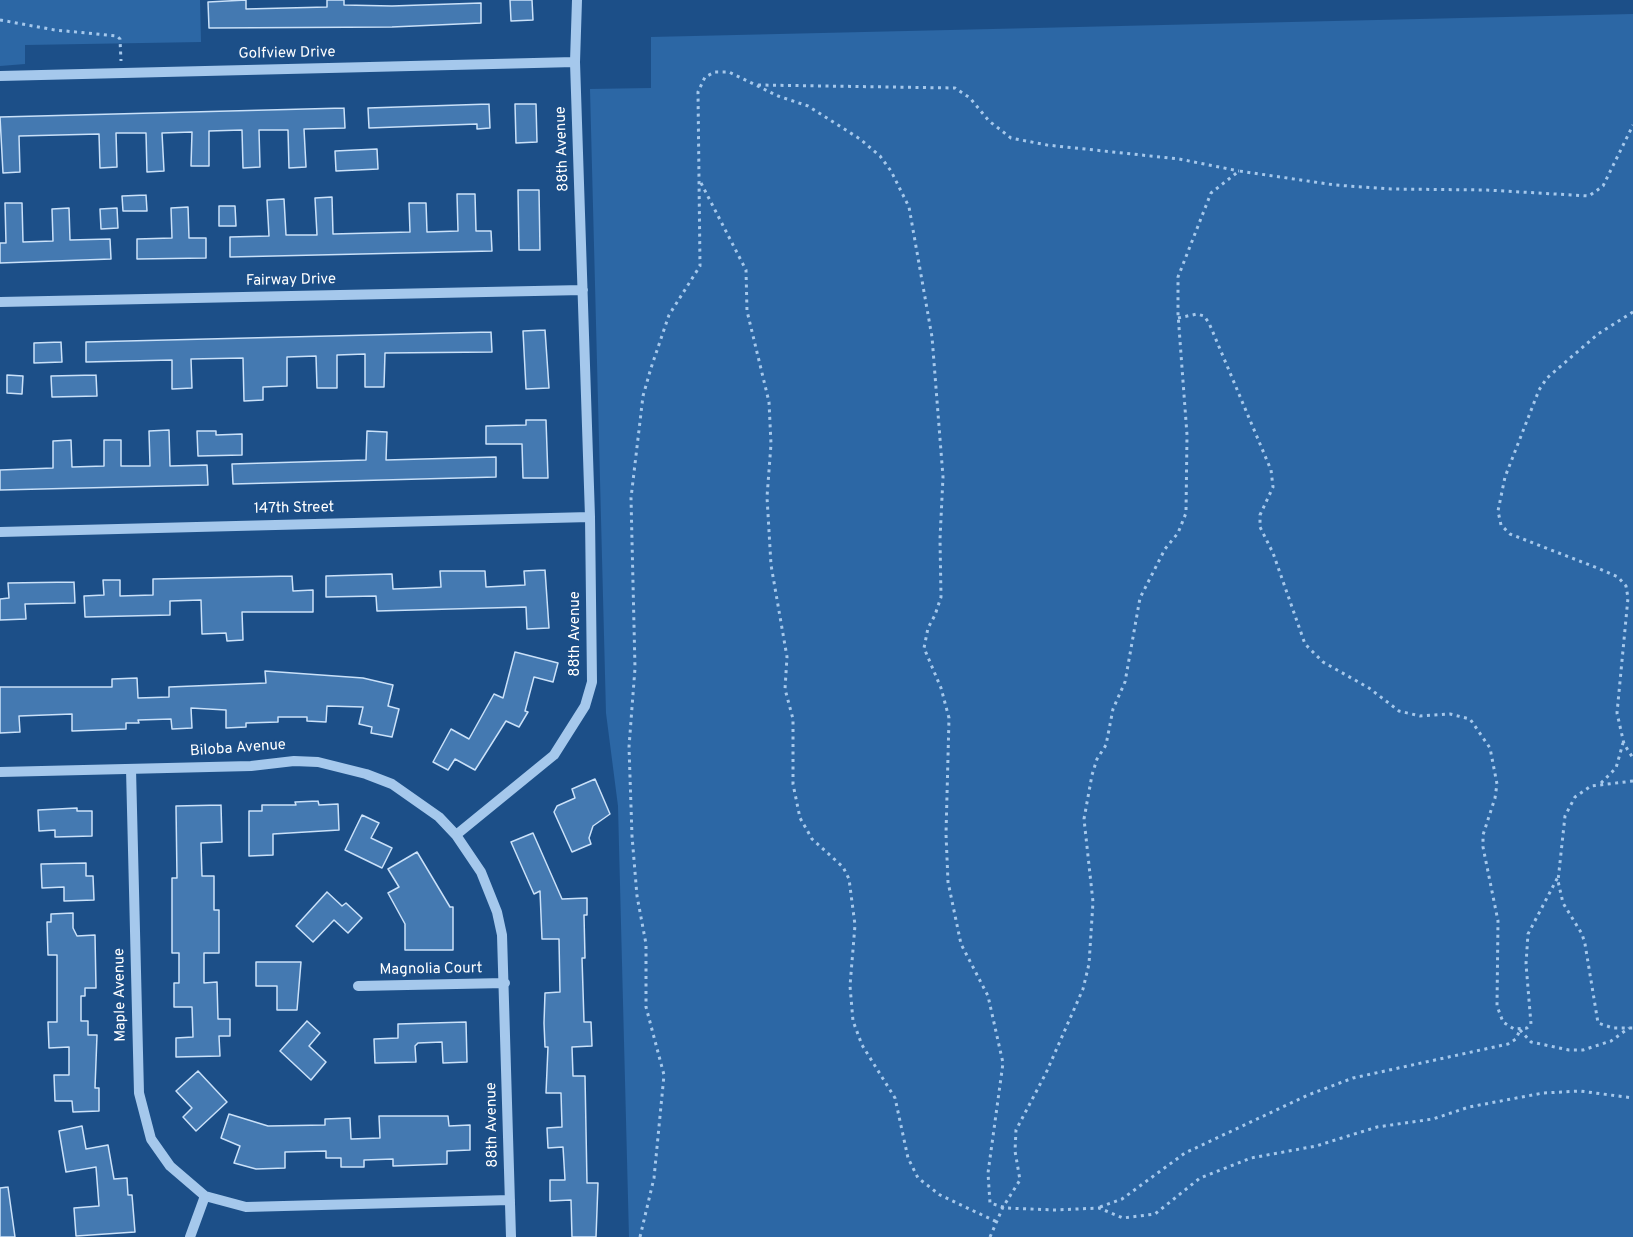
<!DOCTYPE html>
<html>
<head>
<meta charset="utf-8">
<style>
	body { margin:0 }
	canvas { display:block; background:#1c4f88 }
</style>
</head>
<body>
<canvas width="1633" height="1237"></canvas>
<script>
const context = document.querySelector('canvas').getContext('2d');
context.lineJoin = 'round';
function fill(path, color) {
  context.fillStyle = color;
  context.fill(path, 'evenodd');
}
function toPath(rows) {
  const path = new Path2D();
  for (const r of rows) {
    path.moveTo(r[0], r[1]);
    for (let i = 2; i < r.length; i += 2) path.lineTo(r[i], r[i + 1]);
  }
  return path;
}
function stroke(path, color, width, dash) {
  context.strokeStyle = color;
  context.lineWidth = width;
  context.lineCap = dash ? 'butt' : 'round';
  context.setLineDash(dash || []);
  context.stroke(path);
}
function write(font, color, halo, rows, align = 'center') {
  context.font = font + ' Overpass,sans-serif';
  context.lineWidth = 5;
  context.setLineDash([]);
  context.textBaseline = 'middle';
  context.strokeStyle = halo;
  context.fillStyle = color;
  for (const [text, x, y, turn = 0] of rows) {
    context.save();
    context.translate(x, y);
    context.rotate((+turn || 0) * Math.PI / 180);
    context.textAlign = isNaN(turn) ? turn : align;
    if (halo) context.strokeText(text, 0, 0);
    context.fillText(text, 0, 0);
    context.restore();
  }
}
const green = toPath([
	[0,0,200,0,201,42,25,45,25,64,0,66],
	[1633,14,1633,1237,629,1237,618,806,606,713,590,89,651,88,651,37]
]);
const building = toPath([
	[246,0,246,9,327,7,327,0,344,0,344,5,392,6,481,3,481,23,392,27,209,28,208,2,246,0],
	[510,0,532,0,533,20,511,21,510,0],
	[489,104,490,128,477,129,477,124,369,128,368,108,489,104],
	[515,104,536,104,537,142,516,143,515,104],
	[344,108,345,128,304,129,306,167,289,168,288,130,259,130,260,167,243,168,242,130,209,131,209,166,191,166,192,132,162,133,164,171,147,172,146,133,116,133,117,167,100,168,99,134,19,136,20,172,3,173,0,117,344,108],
	[377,149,378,169,336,171,335,151,377,149],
	[518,190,539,190,540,250,519,250,518,190],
	[457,194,475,194,476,231,491,231,492,251,230,257,230,237,269,236,267,200,284,199,286,235,317,235,315,198,332,197,333,234,410,232,409,203,426,203,427,232,458,231,457,194],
	[146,195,147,211,123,211,122,196,146,195],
	[5,203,22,203,23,242,53,241,52,209,69,208,70,240,110,239,111,259,0,263,0,243,6,243,5,203],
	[219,206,235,206,236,226,219,226,219,206],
	[188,207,189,238,206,238,206,258,137,259,137,239,172,238,171,208,188,207],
	[117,208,118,228,101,229,100,209,117,208],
	[545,330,549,388,526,389,523,331,545,330],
	[491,332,492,352,385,353,384,387,365,387,365,354,337,355,337,388,317,388,316,356,287,357,287,386,263,387,263,400,244,401,243,358,191,359,192,388,172,389,172,360,86,362,86,342,491,332],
	[61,342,62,362,34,363,34,343,61,342],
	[7,375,23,376,22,394,7,393,7,375],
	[96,375,97,396,52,397,51,376,96,375],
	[526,420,546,420,548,478,523,478,522,444,486,444,486,426,526,425,526,420],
	[169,430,170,466,207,465,208,485,0,490,0,470,53,468,53,441,71,440,72,467,104,466,104,440,121,440,121,466,150,466,149,431,169,430],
	[197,431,216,431,216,435,242,434,242,455,198,456,197,431],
	[367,431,387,432,386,460,496,457,496,477,233,484,232,464,366,460,367,431],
	[545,570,549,628,527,629,526,607,377,611,376,596,326,597,326,576,392,574,393,589,421,588,441,587,440,571,485,571,486,587,525,585,524,571,545,570],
	[292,576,293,591,313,590,313,612,242,612,243,640,227,641,226,633,202,634,201,600,170,601,170,615,85,617,84,596,104,595,103,580,120,580,120,596,153,595,153,579,292,576],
	[74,582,75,603,25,604,26,619,0,620,0,599,9,598,8,583,74,582],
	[515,652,558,663,553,682,534,677,525,711,528,712,519,727,506,721,475,770,455,759,448,770,433,762,451,729,469,739,494,694,503,698,515,652],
	[265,671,363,678,393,685,388,706,399,709,392,737,371,733,372,727,359,724,363,707,327,706,326,722,307,721,307,717,278,717,278,722,246,723,246,727,226,728,226,710,191,708,192,728,172,729,171,719,138,720,139,723,126,723,126,729,72,731,72,714,19,716,20,732,0,733,0,687,112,687,112,679,137,678,138,698,169,697,169,687,266,683,265,671],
	[595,779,610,814,593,826,589,838,591,844,572,852,554,812,557,806,575,798,572,789,595,779],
	[318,801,319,805,338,804,339,830,273,834,273,855,249,856,249,811,262,811,262,805,296,805,295,802,318,801],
	[221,805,222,842,201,843,202,876,214,876,214,910,219,910,219,953,204,953,204,983,217,982,218,1019,230,1019,230,1036,219,1036,220,1056,176,1057,176,1038,193,1037,192,1007,174,1007,174,983,179,983,179,953,172,953,172,878,177,878,176,806,221,805],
	[77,808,77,811,92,811,92,836,55,837,55,830,39,831,38,810,77,808],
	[362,815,379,823,371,838,392,848,382,868,345,850,362,815],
	[533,833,562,899,587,898,587,915,584,915,585,958,582,958,584,1022,591,1022,592,1046,572,1047,573,1076,585,1076,587,1183,598,1183,596,1237,572,1237,571,1200,550,1201,550,1180,565,1180,563,1147,548,1148,547,1128,562,1127,561,1093,546,1093,548,1047,545,1047,544,1023,545,993,560,992,559,939,542,939,540,891,534,894,511,842,533,833],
	[417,852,450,907,453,907,453,950,405,950,405,924,388,893,399,887,388,869,417,852],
	[86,863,86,876,93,876,94,900,64,901,64,887,42,888,41,864,86,863],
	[327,892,342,906,346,903,362,918,348,933,334,920,313,942,296,926,327,892],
	[73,913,73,928,77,936,95,935,96,988,85,988,85,996,81,996,81,1021,88,1021,88,1035,97,1035,95,1088,99,1088,99,1111,73,1112,72,1101,55,1101,54,1075,69,1075,69,1047,49,1048,48,1022,57,1022,57,955,48,955,47,922,51,922,51,914,73,913],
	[256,962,301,962,297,1010,277,1010,277,986,256,986,256,962],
	[307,1021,320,1033,309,1046,326,1062,311,1080,280,1051,307,1021],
	[466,1022,467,1062,443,1063,442,1042,418,1043,415,1046,416,1062,375,1063,374,1039,398,1038,398,1024,466,1022],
	[198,1071,227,1102,196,1131,183,1117,192,1108,176,1091,198,1071],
	[229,1114,268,1126,325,1125,325,1119,350,1118,351,1139,380,1138,379,1116,448,1116,449,1126,470,1125,470,1150,447,1151,447,1164,393,1166,393,1159,364,1160,364,1167,341,1167,341,1158,326,1158,326,1151,285,1152,285,1168,256,1169,234,1163,240,1146,221,1138,229,1114],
	[82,1126,86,1149,108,1145,114,1179,127,1178,128,1195,132,1195,135,1232,76,1236,74,1208,99,1206,96,1167,66,1172,59,1131,82,1126],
	[8,1187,15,1237,0,1237,0,1188,8,1187]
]);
const path = toPath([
	[0,20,55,30,117,36,120,39,121,61],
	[758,85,955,88,970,98,989,121,1011,138,1047,145,1179,159,1239,171],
	[701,183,746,270,747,311,769,402,771,444,767,497,771,565,787,657,785,689,793,719,793,784,800,818,807,830,812,839,843,867,849,879,855,925,850,986,853,1021,862,1045,895,1098,908,1158,918,1178,940,1195,997,1222],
	[1633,312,1598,334,1547,378,1539,390,1505,477,1498,511,1501,525,1510,534,1600,569,1618,577,1626,586,1628,598,1617,713,1624,744,1633,758],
	[1178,318,1197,314,1204,316,1209,323,1271,470,1273,487,1260,515,1260,527,1273,553,1305,644,1323,662,1369,688,1399,711,1420,716,1450,714,1470,719,1490,748,1497,784,1495,798,1483,835,1483,847,1498,921,1497,1006,1503,1022,1514,1029,1527,1028,1531,1024,1526,964,1528,934,1559,875],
	[1633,781,1591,786,1575,797,1565,816,1558,881,1563,903,1582,934,1585,944,1598,1023,1613,1028,1633,1028],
	[1601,783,1616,768,1623,743],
	[1520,1030,1531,1042,1569,1050,1583,1050,1611,1041,1629,1028],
	[1100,1207,1122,1199,1185,1153,1308,1095,1353,1078,1508,1044,1516,1039,1520,1030],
	[640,1237,654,1178,664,1075,646,1007,646,944,637,896,632,836,629,747,635,668,631,498,643,396,651,368,669,315,700,266,698,92,705,77,715,72,729,72,778,96,808,106,860,139,880,156,891,171,909,207,932,337,943,477,940,539,941,597,935,615,928,628,924,648,941,688,949,718,946,834,948,882,961,944,988,996,1003,1063,988,1173,990,1203,1006,1208,1055,1210,1099,1208,1123,1218,1155,1214,1200,1178,1251,1158,1316,1146,1377,1127,1433,1119,1469,1107,1543,1093,1580,1091,1633,1098],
	[990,1237,1003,1207,1020,1180,1015,1151,1016,1130,1046,1073,1083,989,1089,964,1093,902,1084,819,1092,775,1097,759,1106,745,1113,709,1125,682,1140,598,1165,549,1178,533,1186,513,1187,435,1178,314,1178,277,1211,193,1239,171,1335,185,1391,189,1487,190,1589,196,1603,186,1633,125]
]);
const minor = toPath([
	[0,76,575,62],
	[0,302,583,290],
	[0,532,590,517],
	[131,769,139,1093,151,1139,170,1166,205,1196,246,1207,510,1200],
	[0,772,251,766,294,761,318,762,366,774,392,784,439,817,456,835,481,872,497,912,502,935,511,1237],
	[456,835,554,755,585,706,592,682,590,517,575,62,577,0],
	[358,986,505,983],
	[190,1237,205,1196]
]);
const streetNames = [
	["Golfview Drive",287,54,-1],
	["88th Avenue",563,149,-92],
	["Fairway Drive",291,281,-1],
	["147th Street",294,509,-1],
	["88th Avenue",576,634,-90],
	["Biloba Avenue",238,749,-4],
	["Magnolia Court",431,970,-1],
	["Maple Avenue",121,995,-91],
	["88th Avenue",493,1125,-91]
];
fill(green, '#2c67a5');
fill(building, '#4479b1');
stroke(building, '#cae1f9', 1.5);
stroke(path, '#a5c8ec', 3, [3, 4.5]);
stroke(minor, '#a5c8ec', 10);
write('15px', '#fff', '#1c4f88', streetNames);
</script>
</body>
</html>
